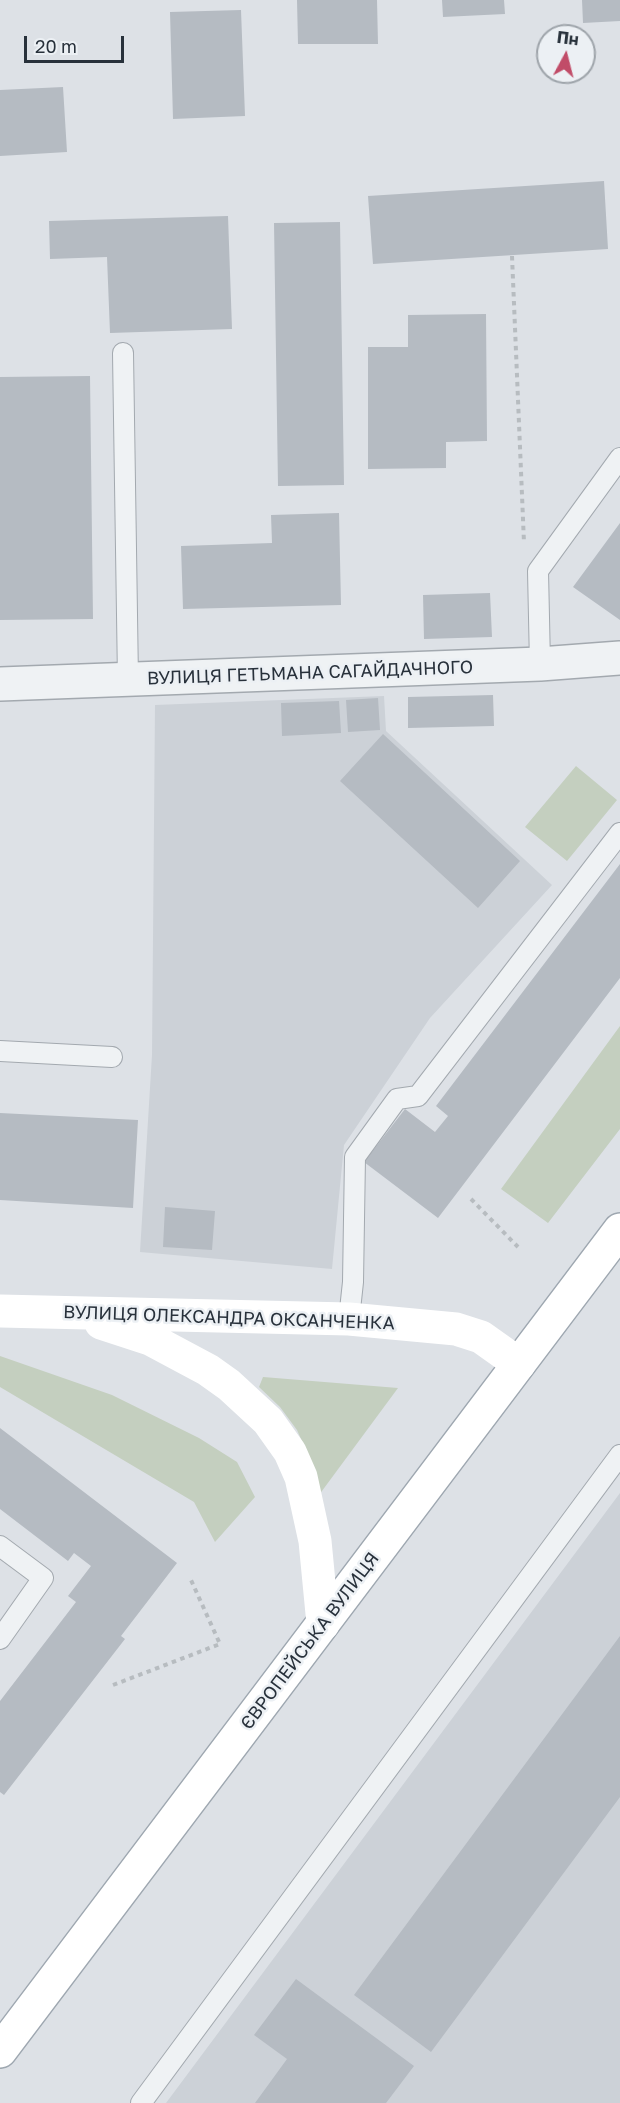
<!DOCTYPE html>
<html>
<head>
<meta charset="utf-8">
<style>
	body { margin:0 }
	#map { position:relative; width:620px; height:2103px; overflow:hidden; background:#dde1e6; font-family:"Golos Text",sans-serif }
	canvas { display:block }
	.north { position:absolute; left:536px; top:24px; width:60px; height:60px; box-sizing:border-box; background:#ecf0f4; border:2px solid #9ea4aa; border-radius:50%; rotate:7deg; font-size:16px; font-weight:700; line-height:24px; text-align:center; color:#28313b }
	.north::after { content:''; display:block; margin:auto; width:21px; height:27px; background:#c14c68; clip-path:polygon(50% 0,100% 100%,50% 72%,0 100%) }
	.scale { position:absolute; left:24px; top:36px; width:100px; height:27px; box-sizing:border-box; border:3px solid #28313b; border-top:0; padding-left:8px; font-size:18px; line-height:21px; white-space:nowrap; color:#28313b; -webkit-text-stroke:4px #ecf0f4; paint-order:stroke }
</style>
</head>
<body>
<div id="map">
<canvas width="620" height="2103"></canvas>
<div class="north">Пн</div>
<div class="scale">20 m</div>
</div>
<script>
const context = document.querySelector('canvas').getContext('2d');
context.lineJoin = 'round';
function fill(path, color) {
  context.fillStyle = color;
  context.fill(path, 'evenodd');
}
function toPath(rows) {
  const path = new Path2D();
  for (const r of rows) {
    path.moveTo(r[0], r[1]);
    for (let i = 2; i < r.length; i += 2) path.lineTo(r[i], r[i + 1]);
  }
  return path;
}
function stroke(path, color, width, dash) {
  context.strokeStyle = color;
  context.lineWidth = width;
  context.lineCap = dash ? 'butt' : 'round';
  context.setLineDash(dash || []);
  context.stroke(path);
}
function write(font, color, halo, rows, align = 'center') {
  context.font = font + ' "Golos Text",sans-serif';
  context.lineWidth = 5;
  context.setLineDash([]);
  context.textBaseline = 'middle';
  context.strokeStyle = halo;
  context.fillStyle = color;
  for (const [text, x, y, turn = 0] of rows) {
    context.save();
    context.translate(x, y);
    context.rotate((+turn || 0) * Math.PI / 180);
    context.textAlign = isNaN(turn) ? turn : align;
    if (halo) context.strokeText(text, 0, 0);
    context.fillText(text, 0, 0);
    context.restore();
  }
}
const built = toPath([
	[384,696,386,731,552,885,430,1018,344,1145,332,1269,140,1252,152,1055,155,705],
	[620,1493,620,2103,166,2103]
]);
const green = toPath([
	[576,766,617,800,567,861,525,827],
	[620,1026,620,1129,548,1223,501,1189],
	[0,1356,112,1395,199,1438,237,1462,255,1497,215,1542,194,1502,0,1387],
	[263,1377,398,1388,319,1495,308,1455,297,1430,280,1407,259,1387]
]);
const building = toPath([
	[297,0,377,0,378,44,298,44],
	[442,0,504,0,505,14,443,17],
	[582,0,620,0,620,21,583,23],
	[241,10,245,116,173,119,170,12],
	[63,87,67,152,0,156,0,90],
	[604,181,608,249,373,264,368,196],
	[228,216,232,329,110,333,107,257,50,259,49,221],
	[340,222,344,485,278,486,274,223],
	[486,314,487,441,446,442,446,468,368,469,368,347,408,347,408,315],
	[90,376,93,619,0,620,0,377],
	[339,513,341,605,183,609,181,546,272,543,271,515],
	[620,523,620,620,573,587],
	[490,593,492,637,424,639,423,595],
	[493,695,494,726,408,728,408,697],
	[378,698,380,730,348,732,346,700],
	[339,701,341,733,282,736,281,703],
	[383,734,520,861,478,908,340,781],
	[620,864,620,978,438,1218,364,1162,405,1109,435,1132,448,1116,436,1106],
	[0,1113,138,1120,133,1208,0,1200],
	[165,1207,215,1211,212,1250,163,1247],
	[0,1428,177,1563,121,1636,125,1639,4,1795,0,1792,0,1701,76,1602,68,1596,91,1566,74,1553,68,1561,0,1509],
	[620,1636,620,1797,431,2052,354,1995],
	[296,1979,414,2066,386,2103,255,2103,287,2059,254,2035]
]);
const path = toPath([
	[512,256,524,543],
	[471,1199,518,1247],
	[113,1685,220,1644,191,1580]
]);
const service = toPath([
	[123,353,128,680],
	[540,664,538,571,620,458],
	[0,1051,112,1057],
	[349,1319,353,1282,355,1157,397,1099,418,1096,620,833],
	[0,1546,43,1578,0,1639],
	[141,2103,620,1455]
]);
const minor = toPath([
	[0,684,540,664,620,658]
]);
const secondary = toPath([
	[0,1311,349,1319,456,1329,481,1337,519,1364],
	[101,1323,150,1339,208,1370,229,1385,268,1421,290,1452,301,1477,315,1541,323,1624]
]);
const primary = toPath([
	[0,2051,620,1230]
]);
const streetNames = [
	["ВУЛИЦЯ ГЕТЬМАНА САГАЙДАЧНОГО",310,673,-2],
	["ВУЛИЦЯ ОЛЕКСАНДРА ОКСАНЧЕНКА",229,1318,2],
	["ЄВРОПЕЙСЬКА ВУЛИЦЯ",310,1641,-53]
];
fill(built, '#ccd1d7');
fill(green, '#c4cfbf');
fill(building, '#b5bbc2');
stroke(service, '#a3a9af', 22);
stroke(minor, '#a3a9af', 36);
stroke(primary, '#9ea7b0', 36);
stroke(path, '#b7bcc0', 4, [4.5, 4.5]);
stroke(service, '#eff2f4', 20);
stroke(minor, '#eff2f4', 33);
stroke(secondary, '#fff', 33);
stroke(primary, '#fff', 33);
write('18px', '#28313b', '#ecf0f4', streetNames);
</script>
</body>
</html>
